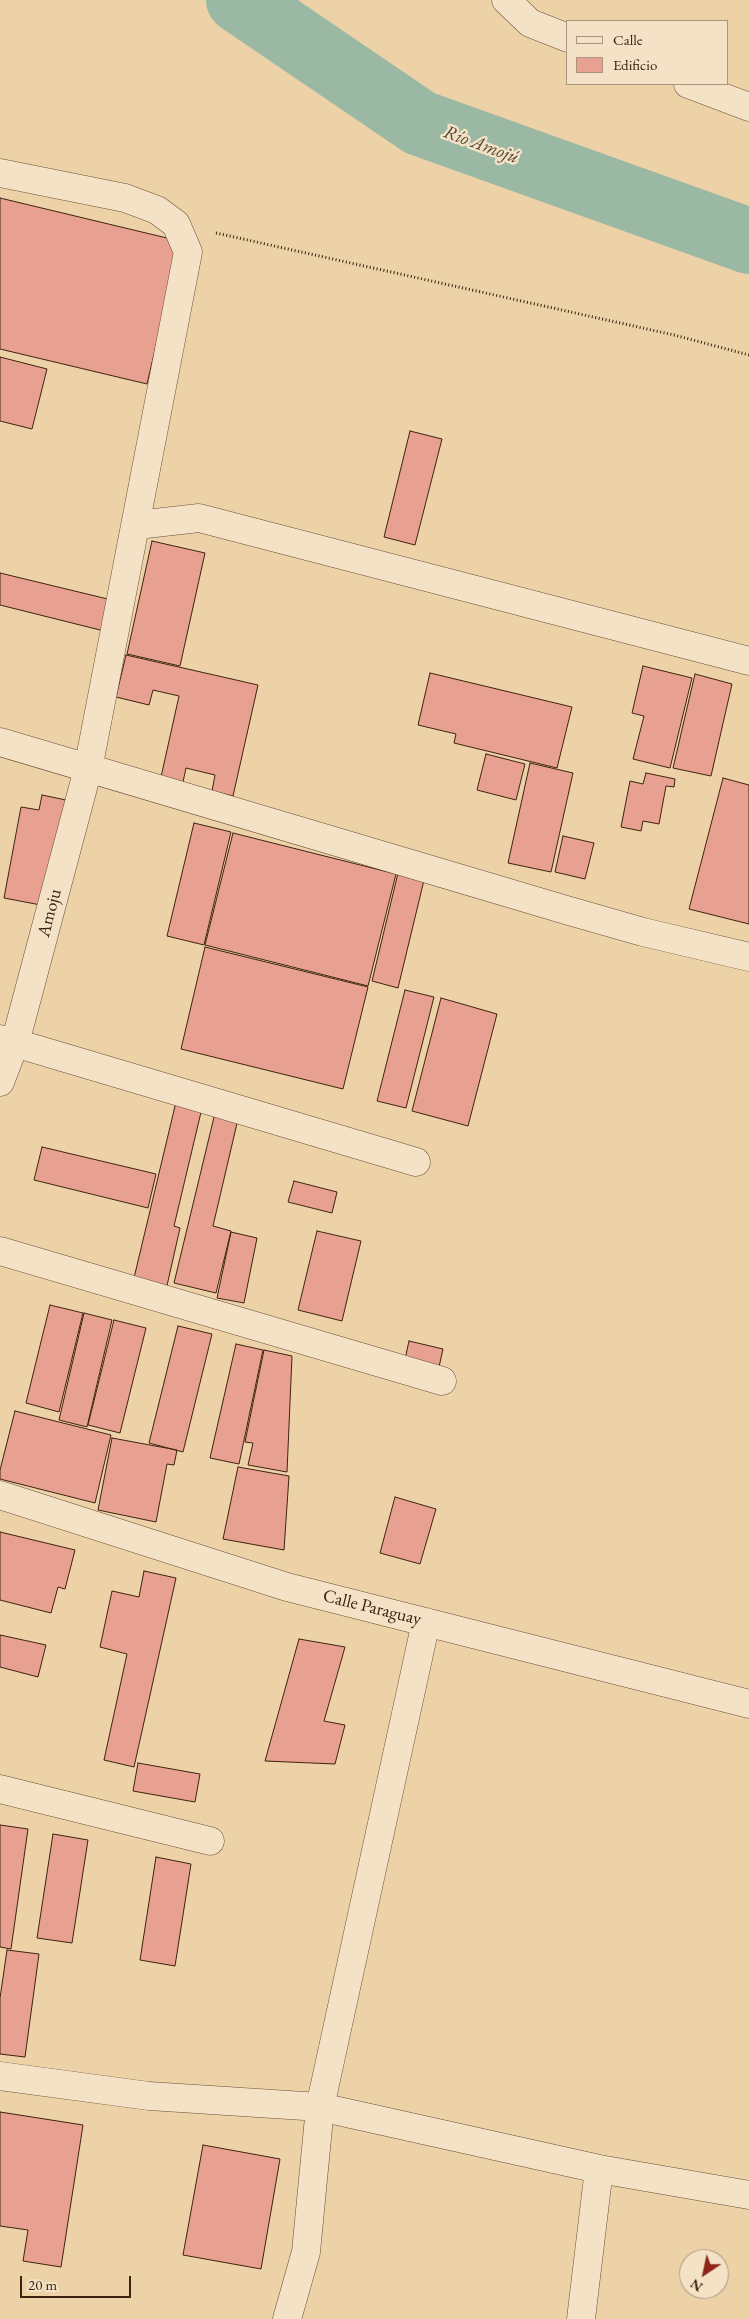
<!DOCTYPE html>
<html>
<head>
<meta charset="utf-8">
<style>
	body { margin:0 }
	#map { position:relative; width:749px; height:2319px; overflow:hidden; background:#edd2a8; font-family:"EB Garamond",serif }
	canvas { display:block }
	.legend { position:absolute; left:566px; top:20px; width:162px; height:65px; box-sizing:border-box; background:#f3e2c6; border:1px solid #ab957e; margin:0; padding:6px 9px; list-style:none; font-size:15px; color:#3e2211 }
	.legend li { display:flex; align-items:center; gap:10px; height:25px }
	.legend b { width:25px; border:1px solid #ab957e }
	.north { position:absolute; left:679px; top:2249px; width:50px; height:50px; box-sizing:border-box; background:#f3e2c6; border:1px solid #ab957e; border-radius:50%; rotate:214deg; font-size:14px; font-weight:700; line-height:20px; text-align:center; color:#3e2211 }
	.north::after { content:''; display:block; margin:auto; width:18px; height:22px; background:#8f2418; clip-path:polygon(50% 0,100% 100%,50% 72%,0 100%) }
	.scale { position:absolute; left:20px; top:2276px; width:111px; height:22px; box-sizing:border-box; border:2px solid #3e2211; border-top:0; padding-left:6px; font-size:15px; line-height:18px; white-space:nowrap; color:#3e2211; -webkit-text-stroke:4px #f3e2c6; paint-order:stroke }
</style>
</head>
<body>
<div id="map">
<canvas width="749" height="2319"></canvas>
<ul class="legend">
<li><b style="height:6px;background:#f3e2c6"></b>Calle</li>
<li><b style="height:14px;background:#e8a190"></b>Edificio</li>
</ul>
<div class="north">N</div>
<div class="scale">20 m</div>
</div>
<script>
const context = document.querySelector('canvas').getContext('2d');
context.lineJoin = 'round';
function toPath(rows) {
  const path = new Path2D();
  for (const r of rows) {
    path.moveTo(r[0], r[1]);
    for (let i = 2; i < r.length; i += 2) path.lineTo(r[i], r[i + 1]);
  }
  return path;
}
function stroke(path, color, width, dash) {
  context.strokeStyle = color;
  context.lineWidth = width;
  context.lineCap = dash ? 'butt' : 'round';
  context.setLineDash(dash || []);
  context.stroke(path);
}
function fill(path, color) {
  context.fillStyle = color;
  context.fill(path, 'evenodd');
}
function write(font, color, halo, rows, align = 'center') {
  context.font = font + ' "EB Garamond",serif';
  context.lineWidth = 5;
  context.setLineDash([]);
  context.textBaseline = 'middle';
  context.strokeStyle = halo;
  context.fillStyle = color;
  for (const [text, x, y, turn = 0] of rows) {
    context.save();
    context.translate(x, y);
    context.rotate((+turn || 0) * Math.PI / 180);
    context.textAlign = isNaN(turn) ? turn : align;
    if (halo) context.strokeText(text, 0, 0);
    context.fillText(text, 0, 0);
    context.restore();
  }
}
const river = toPath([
	[239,0,420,123,749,241]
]);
const building = toPath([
	[0,198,171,239,178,252,147,384,0,349,0,198],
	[0,357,47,369,32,429,0,421,0,357],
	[410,431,442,439,415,545,384,537,410,431],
	[152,541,205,553,180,666,127,654,152,541],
	[0,573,120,602,112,633,0,605,0,573],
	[126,655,258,685,233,796,212,791,215,775,186,768,183,782,161,777,179,696,153,690,149,705,116,697,126,655],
	[643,666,692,678,670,768,633,759,644,716,632,713,643,666],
	[430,673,572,707,557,768,454,743,456,734,418,725,430,673],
	[695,674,732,684,711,776,673,768,695,674],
	[486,754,525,764,516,800,477,790,486,754],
	[530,763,573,773,551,872,508,863,530,763],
	[646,773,675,779,674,787,666,786,659,824,643,821,641,831,621,827,630,781,643,784,646,773],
	[723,778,749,785,749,924,689,909,723,778],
	[42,795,66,800,46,906,4,898,21,807,39,810,42,795],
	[194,823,231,832,204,945,167,936,194,823],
	[233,833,396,874,368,986,205,945,233,833],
	[563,836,594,843,585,879,555,872,563,836],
	[399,869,425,876,398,988,372,981,399,869],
	[205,947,368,987,343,1089,181,1049,205,947],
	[405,990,434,997,406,1108,377,1101,405,990],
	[441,998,497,1014,468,1126,412,1111,441,998],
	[176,1102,202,1108,174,1226,180,1228,166,1290,133,1282,176,1102],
	[215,1113,238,1119,213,1226,231,1231,216,1293,174,1283,215,1113],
	[42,1147,156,1174,148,1208,34,1180,42,1147],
	[294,1181,337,1192,332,1213,288,1202,294,1181],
	[317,1231,361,1241,342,1321,298,1310,317,1231],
	[231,1232,257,1238,244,1303,217,1298,231,1232],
	[50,1305,83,1313,59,1412,26,1403,50,1305],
	[84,1313,112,1320,87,1427,59,1420,84,1313],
	[114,1320,146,1328,120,1433,88,1425,114,1320],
	[178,1326,212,1334,183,1452,149,1443,178,1326],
	[409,1341,443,1349,439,1367,405,1359,409,1341],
	[236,1344,263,1350,239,1464,210,1458,236,1344],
	[264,1350,292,1356,287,1472,248,1465,253,1443,245,1442,264,1350],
	[15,1411,111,1435,95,1503,0,1479,0,1470,15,1411],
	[112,1438,177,1450,174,1465,167,1464,156,1522,98,1510,112,1438],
	[238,1467,289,1476,284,1550,223,1539,238,1467],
	[395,1497,436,1509,420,1564,380,1553,395,1497],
	[0,1532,75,1550,65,1589,58,1587,51,1613,0,1600,0,1532],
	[144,1571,176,1578,134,1767,104,1760,127,1654,100,1647,112,1591,139,1597,144,1571],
	[0,1635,46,1645,38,1677,0,1667,0,1635],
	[299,1639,345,1647,324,1721,345,1725,335,1764,265,1761,299,1639],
	[138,1763,200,1774,195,1802,133,1791,138,1763],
	[0,1825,28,1829,11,1949,0,1947,0,1825],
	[53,1834,88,1840,72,1943,37,1938,53,1834],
	[156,1857,191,1864,175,1966,140,1960,156,1857],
	[7,1950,39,1954,25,2057,0,2054,0,1998,7,1950],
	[0,2112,83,2125,61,2267,23,2261,28,2230,0,2226,0,2112],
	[203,2145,280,2159,261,2269,183,2255,203,2145]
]);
const path = toPath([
	[216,233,674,335,749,355]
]);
const minor = toPath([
	[506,0,530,23,568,38],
	[688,84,749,107],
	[0,173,125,198,157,210,176,224,188,252,88,769,15,1043,0,1039],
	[137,525,199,518,749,661],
	[0,742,566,910,643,932,749,957],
	[0,1082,15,1043,416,1162],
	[0,1251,442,1381],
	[0,1495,287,1587,749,1704],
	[0,1789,210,1841],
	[0,2076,149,2096,320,2107,599,2169,749,2195],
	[287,2319,306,2252,320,2107,426,1622],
	[581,2319,599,2169]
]);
const streetNames = [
	["Amoju",50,913,-75],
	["Calle Paraguay",372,1608,14]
];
const waterNames = [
	["Río Amojú",481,145,20]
];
stroke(river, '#9ab8a3', 66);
fill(building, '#e8a190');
stroke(building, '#3e2211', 1);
stroke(minor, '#6a4e37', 29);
stroke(path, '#3e2211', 3, [1, 2.5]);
stroke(minor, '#f3e2c6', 28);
write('18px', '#3e2211', '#f3e2c6', streetNames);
write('italic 19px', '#554836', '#f3e2c6', waterNames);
</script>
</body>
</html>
